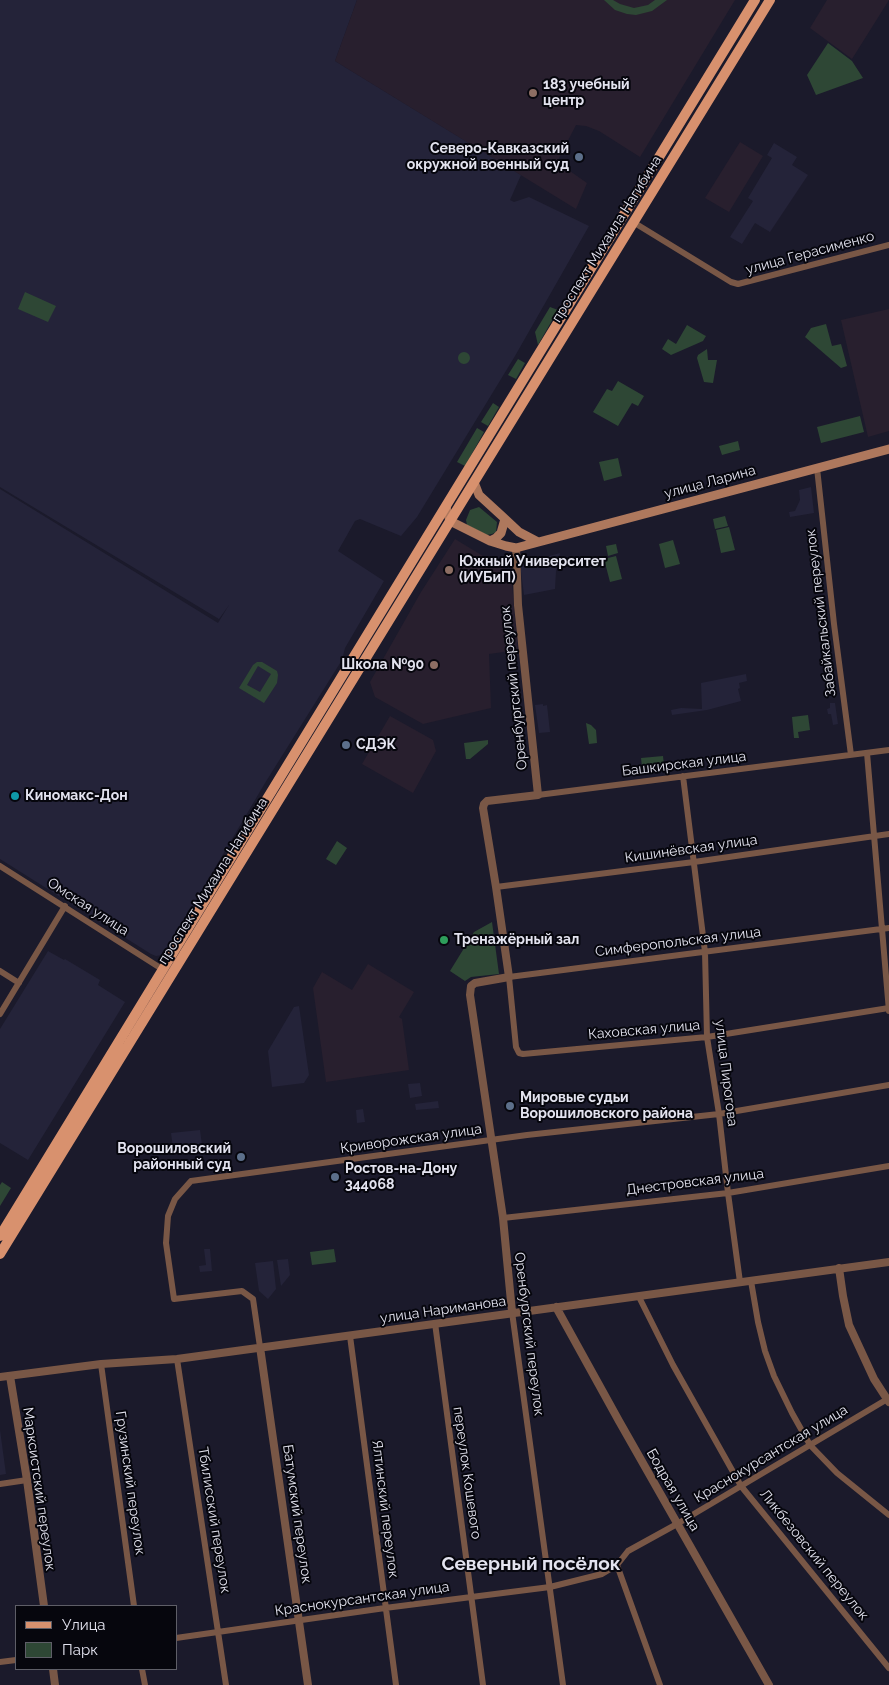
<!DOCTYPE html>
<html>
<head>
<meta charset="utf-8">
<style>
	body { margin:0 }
	#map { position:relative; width:889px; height:1685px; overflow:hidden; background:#1b1a2b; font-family:Raleway,sans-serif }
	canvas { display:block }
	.legend { position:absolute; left:15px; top:1605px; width:162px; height:65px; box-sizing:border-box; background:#06060d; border:1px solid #5e5e67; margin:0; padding:6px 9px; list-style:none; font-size:15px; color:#e3e3ef }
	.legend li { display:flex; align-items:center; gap:10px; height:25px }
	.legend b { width:25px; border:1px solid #5e5e67 }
</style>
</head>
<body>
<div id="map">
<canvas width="889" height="1685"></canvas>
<ul class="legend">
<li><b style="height:6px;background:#d8916e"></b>Улица</li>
<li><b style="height:14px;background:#2e4735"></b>Парк</li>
</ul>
</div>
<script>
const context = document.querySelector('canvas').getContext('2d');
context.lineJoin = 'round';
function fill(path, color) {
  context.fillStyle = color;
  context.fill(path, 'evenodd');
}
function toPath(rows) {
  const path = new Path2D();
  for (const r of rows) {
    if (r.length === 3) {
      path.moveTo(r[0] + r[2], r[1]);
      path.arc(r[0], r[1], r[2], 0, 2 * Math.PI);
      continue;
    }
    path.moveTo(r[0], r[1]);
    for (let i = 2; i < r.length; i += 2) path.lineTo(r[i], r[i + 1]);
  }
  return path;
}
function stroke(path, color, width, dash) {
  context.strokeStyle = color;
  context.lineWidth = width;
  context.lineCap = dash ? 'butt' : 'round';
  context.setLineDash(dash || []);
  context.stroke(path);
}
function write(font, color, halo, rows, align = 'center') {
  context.font = font + ' Raleway,sans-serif';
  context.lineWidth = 4;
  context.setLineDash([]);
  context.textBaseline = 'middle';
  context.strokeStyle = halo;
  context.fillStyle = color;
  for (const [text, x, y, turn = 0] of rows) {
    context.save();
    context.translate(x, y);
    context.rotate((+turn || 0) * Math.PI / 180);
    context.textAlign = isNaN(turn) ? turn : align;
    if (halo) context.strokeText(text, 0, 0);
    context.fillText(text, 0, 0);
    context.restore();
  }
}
const built = toPath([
	[0,0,357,0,335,61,521,175,510,200,514,202,529,197,589,226,515,356,417,517,401,536,360,519,355,521,338,551,384,581,345,648,342,660,265,783,166,951,162,955,156,956,151,954,0,859,0,489,218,623,229,605,219,619,0,487],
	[774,143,797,157,792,165,808,175,770,232,755,223,742,244,730,237,753,201,748,198,772,158,767,155],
	[811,487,814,513,790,517,789,512,795,511,800,500,799,490],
	[560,553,556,571,555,589,524,595,520,564],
	[746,674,747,681,739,683,740,688,738,689,741,701,707,710,672,715,671,710,681,708,702,709,701,683],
	[830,703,835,703,838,724,833,725,831,714,828,714,827,709,830,708],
	[543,704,543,706,547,705,550,732,539,733,535,705],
	[48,951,64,960,65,959,100,980,98,985,125,1002,28,1160,0,1143,0,1029],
	[299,1006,309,1075,304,1083,272,1087,268,1051,294,1007],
	[420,1083,422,1096,410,1098,408,1084],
	[438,1101,439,1108,416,1110,415,1104],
	[363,1109,365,1122,357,1123,356,1110],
	[200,1130,202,1145,173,1148,171,1133],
	[204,1249,210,1249,212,1271,200,1272,199,1266,206,1265],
	[288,1259,290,1275,281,1286,277,1260],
	[273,1261,276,1289,268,1299,259,1291,255,1263],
	[0,1430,6,1474,0,1475]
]);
const education = toPath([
	[357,0,735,0,640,157,599,131,586,126,576,125,557,162,587,183,576,209,335,61],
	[827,0,889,0,852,59,810,28],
	[740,142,763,156,729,212,705,198],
	[889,309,889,431,868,437,841,320],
	[455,539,511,573,518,650,489,654,491,708,423,724,375,697,370,682,421,592],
	[390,716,433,740,436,751,413,793,362,764],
	[368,964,414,992,399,1017,402,1019,409,1070,326,1082,313,988,322,972,352,990]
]);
const green = toPath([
	[604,0,613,0,620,4,634,8,648,5,655,0,667,0,652,11,636,15,627,14,615,10],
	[828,43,852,61,863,78,816,95,807,75],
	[25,292,56,306,48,322,18,309],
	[550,307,558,310,538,345,535,332],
	[826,324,832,346,841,344,847,366,841,368,805,337,811,328],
	[687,325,704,335,706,336,703,341,671,355,662,349,668,339,676,344],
	[707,349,708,360,717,360,713,383,704,382,697,358,698,355],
	[464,358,6],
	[518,359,525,363,516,379,508,375],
	[618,381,644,396,638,406,632,403,618,426,593,412,607,389,612,391],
	[493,403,499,407,488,426,481,422],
	[860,416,864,432,821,443,817,427],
	[477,428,484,432,465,466,457,462],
	[738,441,740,450,722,455,719,446],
	[618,458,622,476,604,481,599,462],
	[479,507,497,522,496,532,492,534,487,535,467,525,466,520,470,510],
	[725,516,728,526,715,529,713,519],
	[729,527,735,550,721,553,716,530],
	[673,540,680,564,665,568,659,544],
	[616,544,618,553,608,556,606,546],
	[616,556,622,579,610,582,604,559],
	[257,662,262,662,277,671,278,675,277,683,264,703,239,688,253,665],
	[258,666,271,674,260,692,247,685],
	[808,715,810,730,798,732,799,738,794,738,792,717],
	[586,723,591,725,596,730,597,743,589,744],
	[488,740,488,744,470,759,466,759,464,743],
	[663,756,664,765,642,767,641,758],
	[337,841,347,848,336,865,326,859],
	[492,922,499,974,471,977,465,981,450,971,474,932],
	[2,1182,11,1188,0,1206,0,1185],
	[334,1249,336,1262,312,1265,310,1252]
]);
const minor = toPath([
	[633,222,731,282,738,284,889,245],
	[817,468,834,624,851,755],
	[867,753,889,1011],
	[683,776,705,952,707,1037,719,1114,728,1193,740,1282],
	[538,795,889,750],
	[0,866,162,969],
	[496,887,694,862,889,834],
	[889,928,509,977,516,1047,519,1053,523,1054,707,1037,889,1008],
	[0,971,19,983],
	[0,1014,65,906],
	[503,1218,728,1193,889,1166],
	[751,1281,758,1322,765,1351,774,1376,792,1413,810,1445,837,1473,889,1515],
	[639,1297,673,1365,741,1486,889,1668],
	[512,1312,563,1685],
	[435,1323,483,1685],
	[350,1336,396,1685],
	[260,1347,253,1299,242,1291,174,1299,166,1243,168,1216,175,1199,191,1181,527,1135,719,1114,889,1085],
	[177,1359,226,1685],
	[101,1364,134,1606],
	[0,1484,27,1480],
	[617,1565,660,1685],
	[176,1638,385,1608,550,1587,602,1574,617,1565,628,1551,677,1524,889,1398],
	[0,1662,16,1660],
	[142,1669,145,1685]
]);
const tertiary = toPath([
	[839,1268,843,1296,849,1325,874,1379,889,1402],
	[556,1307,619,1421,769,1685],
	[512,1312,503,1218,470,995,471,986,475,983,509,977,496,887,483,808,484,804,487,801,538,795,518,605,516,548],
	[260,1347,308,1685],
	[10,1376,27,1480,44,1606],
	[0,1377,101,1364,177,1359,889,1262],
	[53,1669,55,1685]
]);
const secondary = toPath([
	[474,482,479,495,503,517,519,532,538,542],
	[446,507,450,521,490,541,506,546,516,548,889,449],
	[490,541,496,538,501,533,505,519]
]);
const primary = toPath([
	[0,1236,755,0],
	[0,1254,770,0]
]);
const markers = [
	[533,93,5,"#8d6e63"],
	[579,157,5,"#5c6f8a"],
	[449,570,5,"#8d6e63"],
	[434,665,5,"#8d6e63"],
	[346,745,5,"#5c6f8a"],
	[15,796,5,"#0f9aa8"],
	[444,940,5,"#2e9e5b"],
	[510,1106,5,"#5c6f8a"],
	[241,1157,5,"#5c6f8a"],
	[335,1177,5,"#5c6f8a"]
];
const poiNames = [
	["183 учебный",543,85],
	["центр",543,101],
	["Северо-Кавказский",569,149,"right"],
	["окружной военный суд",569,165,"right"],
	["Южный Университет",459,562],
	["(ИУБиП)",459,578],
	["Школа №90",424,665,"right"],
	["СДЭК",356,745],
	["Киномакс-Дон",25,796],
	["Тренажёрный зал",454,940],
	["Мировые судьи",520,1098],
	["Ворошиловского района",520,1114],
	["Ворошиловский",231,1149,"right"],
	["районный суд",231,1165,"right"],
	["Ростов-на-Дону",345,1169],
	["344068",345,1185]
];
const streetNames = [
	["проспект Михаила Нагибина",607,239,-58],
	["улица Герасименко",810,253,-15],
	["улица Ларина",710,482,-15],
	["Забайкальский переулок",821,613,-97],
	["Оренбургский переулок",514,688,-96],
	["Башкирская улица",684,764,-7],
	["Кишинёвская улица",691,849,-8],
	["проспект Михаила Нагибина",213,881,-58],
	["Омская улица",88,907,33],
	["Симферопольская улица",678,942,-7],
	["Каховская улица",644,1030,-5],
	["улица Пирогова",726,1073,83],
	["Криворожская улица",411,1139,-8],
	["Днестровская улица",695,1182,-7],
	["улица Нариманова",443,1310,-8],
	["Оренбургский переулок",529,1334,83],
	["Краснокурсантская улица",771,1454,-31],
	["переулок Кошевого",467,1473,82],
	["Грузинский переулок",130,1483,82],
	["Марксистский переулок",39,1489,82],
	["Бодрая улица",673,1490,60],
	["Ялтинский переулок",385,1509,83],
	["Батумский переулок",297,1514,82],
	["Тбилисский переулок",214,1520,81],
	["Ликбезовский переулок",814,1555,51],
	["Краснокурсантская улица",362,1599,-8]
];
const districtNames = [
	["Северный посёлок",531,1564]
];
fill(built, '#242339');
fill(education, '#281f2e');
fill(green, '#2e4735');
stroke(minor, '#795746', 6);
stroke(tertiary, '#795746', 8);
stroke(secondary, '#ae785d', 9);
stroke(primary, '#d8916e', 10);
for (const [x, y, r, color] of markers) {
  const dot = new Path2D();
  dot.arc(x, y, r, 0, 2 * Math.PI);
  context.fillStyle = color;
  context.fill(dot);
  stroke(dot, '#06060d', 2);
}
write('bold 14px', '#e3e3ef', '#06060d', poiNames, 'left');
write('14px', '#e3e3ef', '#06060d', streetNames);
write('bold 19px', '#e3e3ef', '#06060d', districtNames);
</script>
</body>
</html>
